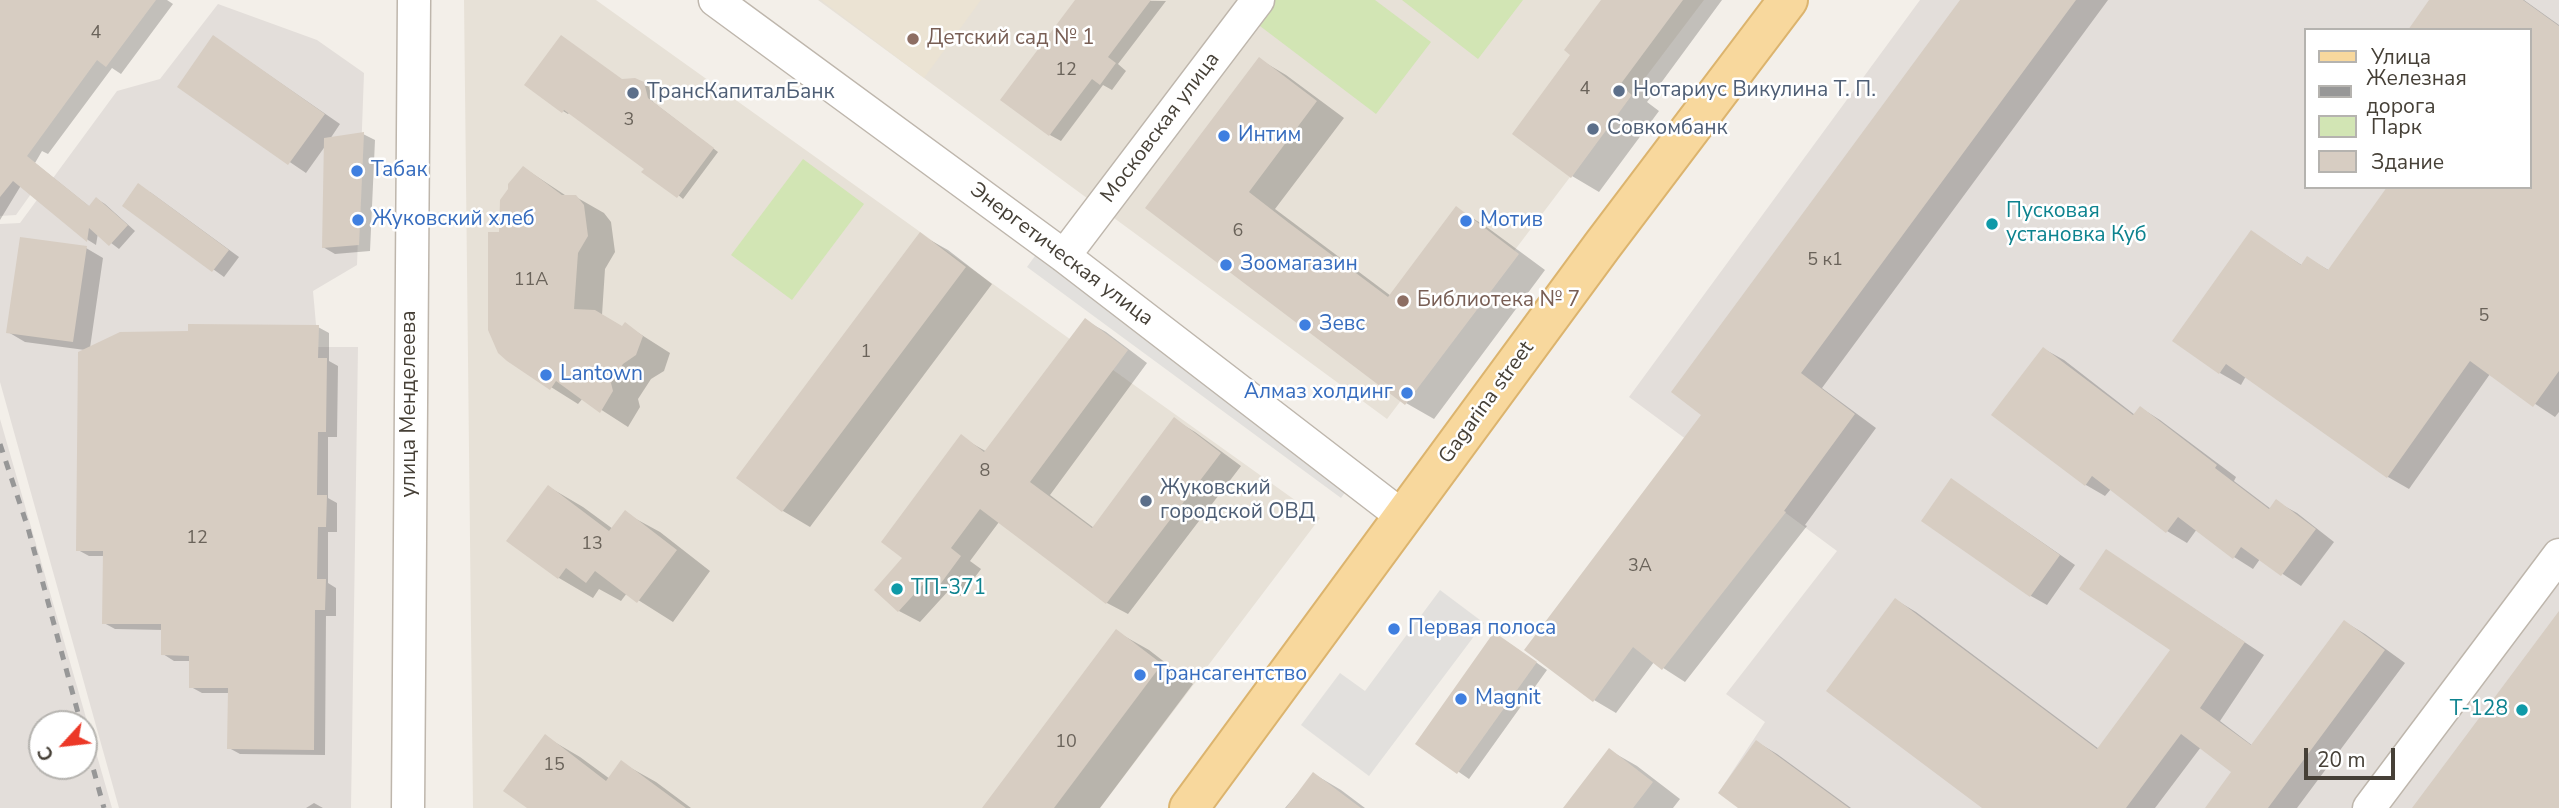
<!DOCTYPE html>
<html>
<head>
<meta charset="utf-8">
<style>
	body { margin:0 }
	#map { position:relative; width:2559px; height:808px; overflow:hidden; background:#f3efe9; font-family:"Nunito Sans",sans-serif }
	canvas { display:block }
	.legend { position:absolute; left:2304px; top:28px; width:228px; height:161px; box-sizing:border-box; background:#fff; border:2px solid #b5b3af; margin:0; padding:9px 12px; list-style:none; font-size:21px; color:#464037 }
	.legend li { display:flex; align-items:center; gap:14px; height:35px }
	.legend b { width:35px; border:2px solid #b5b3af }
	.north { position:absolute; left:28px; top:710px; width:70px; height:70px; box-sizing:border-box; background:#fff; border:2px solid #b5b3af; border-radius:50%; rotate:243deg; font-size:19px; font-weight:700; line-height:28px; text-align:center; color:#464037 }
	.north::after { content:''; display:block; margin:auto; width:24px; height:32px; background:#ec3827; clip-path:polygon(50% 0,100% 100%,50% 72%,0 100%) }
	.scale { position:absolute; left:2304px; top:748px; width:91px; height:32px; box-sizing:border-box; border:4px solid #464037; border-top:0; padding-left:9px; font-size:21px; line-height:24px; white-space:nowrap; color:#464037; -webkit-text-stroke:5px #fff; paint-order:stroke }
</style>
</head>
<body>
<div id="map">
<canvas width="2559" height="808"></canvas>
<ul class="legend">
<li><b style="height:9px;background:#f8d89d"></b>Улица</li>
<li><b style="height:9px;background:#979797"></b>Железная дорога</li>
<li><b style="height:19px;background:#d2e5b4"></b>Парк</li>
<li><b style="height:19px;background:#d7cdc2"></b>Здание</li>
</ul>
<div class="north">С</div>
<div class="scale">20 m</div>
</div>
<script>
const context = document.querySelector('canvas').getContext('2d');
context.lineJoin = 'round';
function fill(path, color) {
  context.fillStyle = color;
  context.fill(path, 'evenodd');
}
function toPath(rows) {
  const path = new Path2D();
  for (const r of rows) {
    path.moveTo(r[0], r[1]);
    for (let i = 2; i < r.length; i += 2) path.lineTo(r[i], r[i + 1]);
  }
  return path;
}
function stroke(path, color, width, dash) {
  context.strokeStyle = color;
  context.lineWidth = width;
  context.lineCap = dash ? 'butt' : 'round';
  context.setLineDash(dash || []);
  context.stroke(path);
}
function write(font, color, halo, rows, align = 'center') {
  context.font = font + ' "Nunito Sans",sans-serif';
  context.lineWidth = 5;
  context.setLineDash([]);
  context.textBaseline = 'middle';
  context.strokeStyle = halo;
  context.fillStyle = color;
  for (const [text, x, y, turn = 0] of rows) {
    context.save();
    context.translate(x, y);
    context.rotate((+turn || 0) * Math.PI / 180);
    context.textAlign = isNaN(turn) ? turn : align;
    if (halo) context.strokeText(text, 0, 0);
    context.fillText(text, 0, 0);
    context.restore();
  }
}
const residential = toPath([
	[464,0,596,0,1320,518,1100,808,473,808],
	[818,0,1704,0,1387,419]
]);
const industrial = toPath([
	[1920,0,2559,0,2559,808,1740,808,1719,792,1765,722,1726,694,1837,551,1629,397],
	[2305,30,2529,30,2529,187,2305,187],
	[218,4,317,40,364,73,357,265,313,291,318,347,358,347,351,808,119,808,0,382,0,224,20,223,117,91,160,79],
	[0,145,43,177,16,215,0,216],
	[0,419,112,808,0,808],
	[42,724,84,724,84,766,42,766]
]);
const education = toPath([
	[821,0,981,0,924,78]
]);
const green = toPath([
	[1274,0,1375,0,1431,42,1376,114,1256,23],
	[1402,0,1523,0,1478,59],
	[803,159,864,204,792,300,731,255]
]);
const parking = toPath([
	[1040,249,1351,484,1341,498,1027,267],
	[1440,590,1484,623,1369,776,1301,725,1340,673,1365,691]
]);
const shadow = toPath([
	[0,0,167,0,173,4,121,74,112,68,48,154,42,151,35,163,90,207,97,199,105,204,135,231,119,249,98,233,96,245,88,240,28,191,31,169,0,220],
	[1077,0,1166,1,1118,64,1126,71,1112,90,1103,85,1061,141,1050,135],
	[1603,0,1722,0,1647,102,1659,111,1599,192,1572,176,1573,54],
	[1962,0,2108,0,1822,388,1876,428,1805,525,1807,526,1685,682,1654,662,1616,713,1594,700,1704,414],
	[2431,0,2524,0,2559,25,2559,412,2555,417,2490,374,2409,489,2388,477,2246,376,2241,385,2220,373,2251,232,2303,266,2308,258,2330,271,2529,187,2529,30],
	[214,37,340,124,330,139,363,134,375,140,370,251,335,254,323,247,326,145,306,173,179,87],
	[1259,59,1286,75,1344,118,1275,209,1391,296,1457,209,1484,225,1545,270,1434,419,1406,403,1148,208],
	[635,79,649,87,653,102,718,152,683,199,646,168,570,112,568,114,563,111,527,85],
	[524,168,568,197,576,197,604,213,611,222,615,252,605,269,602,315,624,328,626,325,670,353,664,371,651,379,638,399,640,407,628,427,583,398,578,404,508,360,501,234],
	[150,192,239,257,224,277,124,205],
	[921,235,948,250,992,284,810,527,783,511,739,477],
	[86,248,103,258,90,348,318,327,329,333,329,361,338,366,337,437,328,437,328,498,337,503,337,532,328,532,328,583,336,588,336,616,326,616,325,755,240,754,229,748,229,693,202,693,191,687,191,661,174,661,163,654,163,630,115,629,104,623,104,556,89,556,78,550,85,350,25,342,8,332],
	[1085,320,1106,332,1147,363,1050,495,1094,528,1175,420,1195,432,1241,466,1128,614,1107,603,999,522,970,561,981,569,961,596,950,589,920,622,899,611,905,558,961,437,987,452],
	[2044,349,2064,360,2135,415,2141,408,2160,420,2236,477,2234,481,2271,509,2277,502,2297,513,2334,542,2301,586,2260,559,2253,569,2234,557,2197,529,2187,543,2167,531,2111,489,2105,496,2086,485],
	[1952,480,2075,565,2047,605,2031,596],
	[549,487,583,507,613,529,625,513,660,532,710,571,673,622,627,593,621,601,599,589,593,598,559,578],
	[2107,551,2264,655,2220,721,2253,746,2345,622,2365,634,2405,663,2297,808,2207,808,2234,772,2201,747,2155,808,1985,808,1896,600,1916,612,2099,749,2172,649],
	[1117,632,1149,650,1193,684,1100,808,984,808],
	[1506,641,1547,670,1469,779,1417,743],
	[546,737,580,757,610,779,622,763,656,782,691,808,530,808],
	[1757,742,1777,754,1851,808,1741,808],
	[1609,750,1637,766,1680,799,1673,808,1565,808],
	[1314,774,1341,790,1365,808,1285,808],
	[314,803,323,808,306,808]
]);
const building = toPath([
	[0,0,156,0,106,67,97,60,27,156,89,206,96,197,128,225,109,246,89,228,87,242,13,181,0,197],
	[1075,0,1151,0,1108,57,1116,63,1100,85,1092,79,1049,136,1000,100],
	[1601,0,1683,0,1620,85,1632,95,1571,178,1512,134,1570,55,1564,50],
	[1960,0,2076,0,1801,373,1855,414,1784,511,1786,512,1662,670,1633,647,1593,702,1524,650,1701,415,1671,392],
	[2429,0,2523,0,2559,26,2559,371,2533,407,2470,361,2387,478,2226,364,2219,374,2172,341,2251,230,2301,265,2307,256,2328,270,2387,187,2529,187,2529,30,2408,30],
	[213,35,325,114,288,165,177,87],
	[561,35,622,79,635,78,644,82,648,98,714,148,677,198,641,172,644,169,564,110,562,113,524,85],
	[1259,57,1317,101,1249,192,1289,223,1388,297,1456,206,1519,254,1405,405,1145,208],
	[364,132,359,245,322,248,324,138],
	[523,166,562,195,576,195,584,205,588,236,578,253,574,309,595,310,622,326,625,322,643,336,636,355,623,364,611,383,613,391,600,413,556,381,550,390,507,361,498,353,488,330,488,232,499,232,500,200,508,189,508,184],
	[138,183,229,250,212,272,122,206],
	[920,232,966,267,782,512,736,478],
	[20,237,87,246,73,342,6,333],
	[1085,318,1128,350,1030,482,1092,528,1174,417,1221,453,1106,604,980,509,951,548,961,556,939,586,929,578,898,612,874,590,902,558,881,542,961,434,984,452],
	[188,324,319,325,318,358,327,358,326,432,318,432,317,495,327,495,326,527,318,527,317,579,326,579,325,610,315,610,314,750,227,749,228,688,189,688,189,656,161,655,161,624,102,624,103,551,76,551,78,352,120,332,188,331],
	[2043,347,2133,415,2140,406,2217,465,2215,468,2269,509,2276,499,2316,529,2281,576,2241,547,2233,559,2178,517,2166,533,2092,476,2085,486,1991,415],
	[1951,478,2060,555,2030,597,1921,521],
	[548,485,609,531,625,510,677,550,637,603,595,571,586,583,566,568,558,579,506,541],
	[2106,549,2245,642,2200,708,2251,745,2344,620,2385,650,2268,808,2205,808,2231,772,2181,734,2126,808,1982,808,1826,691,1895,598,2097,749,2170,650,2079,589],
	[2559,611,2559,808,2412,808],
	[1116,629,1162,664,1054,808,982,808],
	[1494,632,1537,662,1457,774,1415,744],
	[545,734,606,781,621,760,686,808,527,808,503,791],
	[1756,740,1849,808,1738,808,1718,793],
	[1609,748,1653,782,1633,808,1563,808],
	[1313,772,1361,808,1286,808]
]);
const street = toPath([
	[715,0,1064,256,1402,516],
	[1064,256,1258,0],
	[408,808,414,0],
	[2369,808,2559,555]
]);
const primary = toPath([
	[1189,808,1602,246,1788,0]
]);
const rail = toPath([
	[0,444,28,528,81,724],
	[84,735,104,808]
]);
const markers = [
	[913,39,7,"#8d6e63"],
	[1619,91,7,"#5c6f8a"],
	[633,93,7,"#5c6f8a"],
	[1593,129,7,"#5c6f8a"],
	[1224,136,7,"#3f7fe0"],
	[357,171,7,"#3f7fe0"],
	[358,220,7,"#3f7fe0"],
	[1466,221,7,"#3f7fe0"],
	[1992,224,7,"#0f9aa8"],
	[1226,265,7,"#3f7fe0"],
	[1403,301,7,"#8d6e63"],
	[1305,325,7,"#3f7fe0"],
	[546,375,7,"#3f7fe0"],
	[1407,393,7,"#3f7fe0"],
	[1146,501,7,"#5c6f8a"],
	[897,589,7,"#0f9aa8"],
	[1394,629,7,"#3f7fe0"],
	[1140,675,7,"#3f7fe0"],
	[1461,699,7,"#3f7fe0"],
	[2522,710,7,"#0f9aa8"]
];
const numberNames = [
	["4",96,34],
	["12",1066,71],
	["4",1585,90],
	["3",629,121],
	["6",1238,232],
	["5 к1",1825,261],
	["11А",531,281],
	["5",2484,317],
	["1",866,353],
	["8",985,472],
	["12",197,539],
	["13",592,545],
	["3А",1640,567],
	["10",1066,743],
	["15",554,766]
];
const educationNames = [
	["Детский сад № 1",927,39],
	["Библиотека № 7",1417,301]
];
const serviceNames = [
	["Нотариус Викулина Т. П.",1633,91],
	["ТрансКапиталБанк",647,93],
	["Совкомбанк",1607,129],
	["Жуковский",1160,489],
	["городской ОВД",1160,513]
];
const streetNames = [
	["Московская улица",1161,128,-53],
	["Энергетическая улица",1061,255,37],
	["Gagarina street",1487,403,-54],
	["улица Менделеева",410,404,-90]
];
const shopNames = [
	["Интим",1238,136],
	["Табак",371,171],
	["Жуковский хлеб",372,220],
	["Мотив",1480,221],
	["Зоомагазин",1240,265],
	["Зевс",1319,325],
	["Lantown",560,375],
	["Алмаз холдинг",1393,393,"right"],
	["Первая полоса",1408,629],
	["Трансагентство",1154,675],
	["Magnit",1475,699]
];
const cultureNames = [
	["Пусковая",2006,212],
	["установка Куб",2006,236],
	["ТП-371",911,589],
	["Т-128",2508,710,"right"]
];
fill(residential, '#e7e1d7');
fill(industrial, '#e3deda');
fill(education, '#ebe3d3');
fill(green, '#d2e5b4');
fill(parking, '#e2e0dd');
fill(shadow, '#0003');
fill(building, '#d7cdc2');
stroke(street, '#beb6ac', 35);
stroke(primary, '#dcb46e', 42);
stroke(street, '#fff', 32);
stroke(primary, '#f8d89d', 38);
stroke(rail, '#979797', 5, [9, 9]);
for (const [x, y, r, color] of markers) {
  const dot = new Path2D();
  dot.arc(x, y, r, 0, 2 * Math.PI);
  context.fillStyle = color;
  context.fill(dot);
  stroke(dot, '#fff', 2.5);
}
write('18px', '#6a635a', null, numberNames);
write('21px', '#785e54', '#fff', educationNames, 'left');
write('21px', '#4e5e75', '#fff', serviceNames, 'left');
write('21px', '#464037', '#fff', streetNames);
write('21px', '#366cbe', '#fff', shopNames, 'left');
write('21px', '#0d838f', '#fff', cultureNames, 'left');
</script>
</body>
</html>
